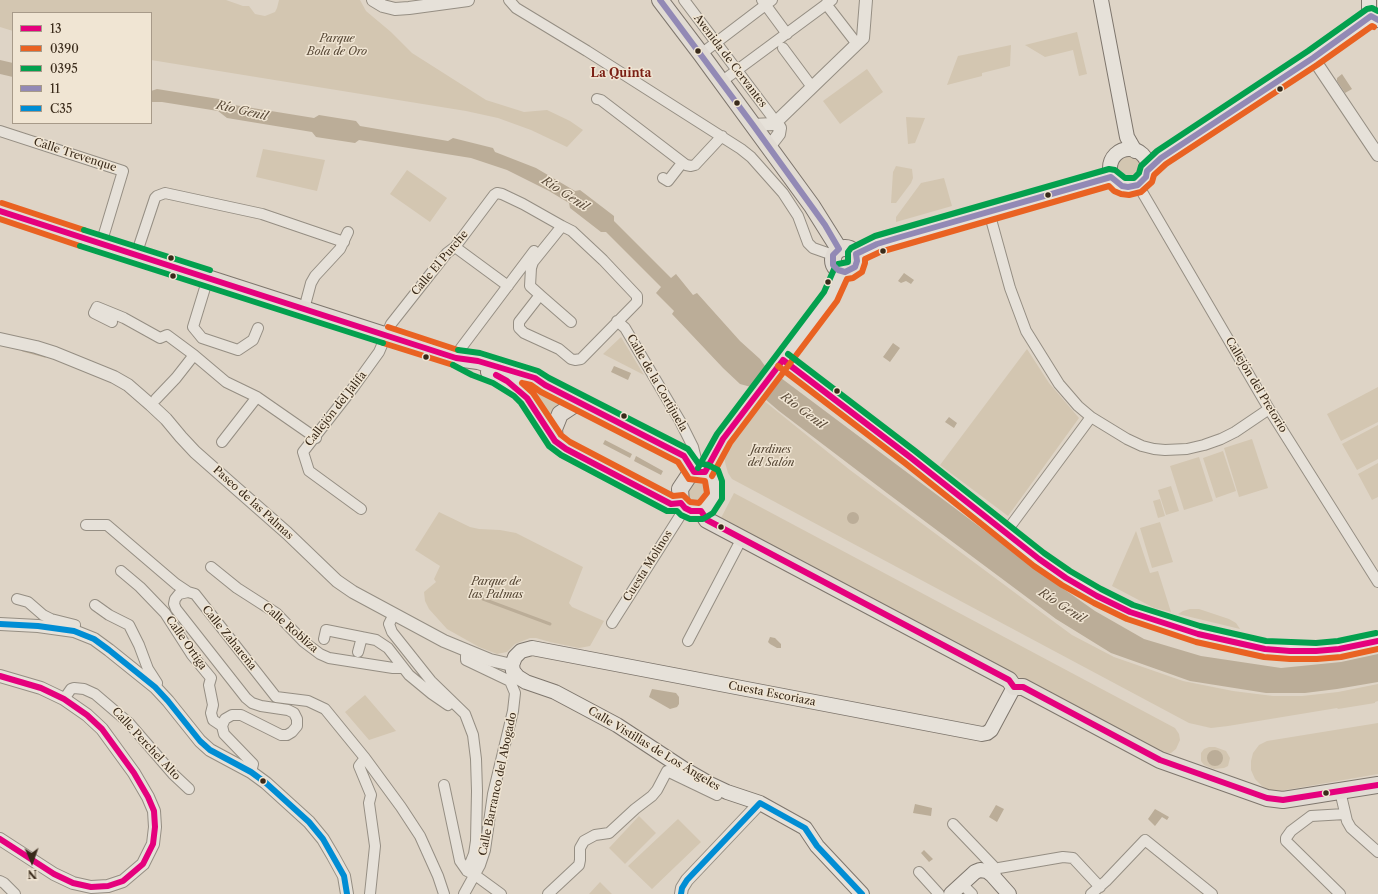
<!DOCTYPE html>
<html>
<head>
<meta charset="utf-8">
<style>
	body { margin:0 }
	#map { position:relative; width:1378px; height:894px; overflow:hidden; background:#ded4c6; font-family:"Libre Caslon Text",serif }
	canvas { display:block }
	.legend { position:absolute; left:12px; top:12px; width:140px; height:112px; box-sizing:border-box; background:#f0e5d3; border:1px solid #a79a89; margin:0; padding:5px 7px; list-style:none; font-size:12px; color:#392a1a }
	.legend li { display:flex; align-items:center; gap:8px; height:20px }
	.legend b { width:20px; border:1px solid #a79a89 }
	.north { position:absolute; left:12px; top:842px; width:40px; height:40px; -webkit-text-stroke:3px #f0e5d3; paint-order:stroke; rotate:178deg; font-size:11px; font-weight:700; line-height:16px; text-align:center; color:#392a1a }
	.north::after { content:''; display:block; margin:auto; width:14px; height:18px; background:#392a1a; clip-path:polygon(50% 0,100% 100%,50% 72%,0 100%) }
</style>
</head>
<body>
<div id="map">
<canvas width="1378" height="894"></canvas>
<ul class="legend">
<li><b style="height:5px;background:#e5007d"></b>13</li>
<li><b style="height:5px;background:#e96222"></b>0390</li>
<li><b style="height:5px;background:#03a04e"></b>0395</li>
<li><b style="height:5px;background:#9289b5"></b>11</li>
<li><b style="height:5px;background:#008dd4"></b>C35</li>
</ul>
<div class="north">N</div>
</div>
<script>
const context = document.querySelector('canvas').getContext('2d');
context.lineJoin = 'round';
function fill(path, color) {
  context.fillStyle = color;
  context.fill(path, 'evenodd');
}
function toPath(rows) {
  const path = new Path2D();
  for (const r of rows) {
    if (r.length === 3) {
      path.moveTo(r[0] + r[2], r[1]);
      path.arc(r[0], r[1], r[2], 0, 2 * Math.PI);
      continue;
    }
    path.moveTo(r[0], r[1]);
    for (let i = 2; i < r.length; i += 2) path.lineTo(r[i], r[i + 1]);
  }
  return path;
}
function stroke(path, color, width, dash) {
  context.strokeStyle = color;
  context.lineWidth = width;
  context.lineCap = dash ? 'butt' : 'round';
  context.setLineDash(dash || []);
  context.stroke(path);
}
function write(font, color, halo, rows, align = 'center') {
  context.font = font + ' "Libre Caslon Text",serif';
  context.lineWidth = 3;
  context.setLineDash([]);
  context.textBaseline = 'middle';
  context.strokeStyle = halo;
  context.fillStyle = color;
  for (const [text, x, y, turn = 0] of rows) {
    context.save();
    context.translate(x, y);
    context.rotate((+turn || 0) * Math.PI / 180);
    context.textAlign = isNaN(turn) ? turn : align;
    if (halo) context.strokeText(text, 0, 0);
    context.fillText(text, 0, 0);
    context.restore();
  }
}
const green = toPath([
	[0,0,226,0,243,6,249,6,255,14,265,16,275,12,277,8,279,0,360,0,366,11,391,32,412,53,486,100,524,112,547,110,570,121,583,130,567,147,531,130,498,118,466,111,151,60,151,13,13,13,13,31,0,27],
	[1077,32,1087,74,1079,76,1073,50,1045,57,1025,45],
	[1011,45,1010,66,982,73,982,76,947,85,958,56],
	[867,69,883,92,840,124,823,101],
	[906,117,925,118,915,143,908,144],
	[263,149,325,160,317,191,256,177],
	[1129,168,14],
	[896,166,912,169,913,178,911,183,896,203,891,203,893,172],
	[407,170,447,198,430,222,390,194],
	[944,178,952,206,896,222,896,217,921,183],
	[621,337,644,375,603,354],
	[1027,349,1049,383,1079,418,1008,516,940,465],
	[1378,387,1378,422,1341,441,1327,414],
	[533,389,565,404,551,422,530,391],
	[763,400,850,470,1057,624,1072,635,1114,657,1183,681,1233,691,1273,696,1302,696,1338,692,1378,684,1378,701,1375,702,1375,703,1338,709,1337,708,1228,726,1211,728,1189,723,732,479,728,473,726,466,724,458,726,450],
	[1378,425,1378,459,1357,470,1342,444],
	[1252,439,1268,488,1239,497,1224,448],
	[1223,451,1236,491,1216,498,1203,458],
	[1199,457,1213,501,1184,510,1170,466],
	[1378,463,1378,497,1372,500,1358,474],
	[701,479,706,482,707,492,701,501,696,504,692,503,688,499,689,491,693,483],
	[1171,486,1179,511,1166,515,1158,490],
	[734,493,1175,728,1179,734,1180,740,1176,749,1171,753,1163,754,721,518],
	[1160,499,1165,516,1158,518,1153,501],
	[439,512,470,527,479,529,500,530,516,533,583,567,569,603,572,607,604,621,590,646,579,648,550,642,536,638,530,638,515,644,507,652,497,654,479,647,447,629,429,609,425,601,424,592,436,582,434,579,440,566,415,550],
	[1160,522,1173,562,1152,568,1140,528],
	[1136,531,1150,573,1158,571,1171,612,1154,608,1112,586],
	[1190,609,1199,609,1229,619,1236,623,1240,629,1178,614,1183,611],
	[365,695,396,731,369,740,345,712],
	[1378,723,1378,774,1280,791,1270,791,1262,786,1255,779,1251,770,1251,761,1253,753,1259,745,1267,741],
	[1209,747,1215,747,1226,751,1230,758,1228,766,1224,768,1214,769,1204,765,1201,761,1201,753,1204,749],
	[639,816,656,833,625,864,609,848],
	[678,819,701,842,652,889,628,866],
	[600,882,612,894,589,894]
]);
const water = toPath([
	[0,60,13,63,13,77,0,74],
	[1342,74,1352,89,1345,93,1337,81,1337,78],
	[157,89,225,100,228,104,314,118,319,115,356,121,360,126,448,141,453,138,493,148,495,152,536,168,575,191,580,190,614,216,614,221,671,278,676,274,693,295,697,293,740,341,760,359,765,366,1048,578,1095,611,1144,639,1201,656,1281,668,1341,662,1378,654,1378,682,1337,689,1305,693,1266,693,1190,681,1111,653,1056,619,887,493,779,411,751,387,740,384,723,368,672,314,674,311,656,293,661,287,606,232,601,232,570,208,569,203,549,191,507,170,471,158,359,140,355,143,316,137,312,132,227,118,218,111,162,102,151,102,151,91],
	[904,273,914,280,911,284,906,281,901,283,898,281],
	[893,343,900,348,890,362,883,357],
	[614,366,631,373,628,380,611,372],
	[949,417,957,423,954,428,945,422],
	[605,440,632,454,630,458,603,444],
	[636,456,663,471,661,475,634,461],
	[853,518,6],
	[770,637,775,638,781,644,781,648,777,648,770,644,768,642],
	[652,689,676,693,679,697,679,704,677,707,670,709,649,697],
	[1215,758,8],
	[915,804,932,808,931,816,913,813],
	[996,805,1004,809,997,822,989,817],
	[1155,809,1169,817,1167,820,1162,817,1155,826,1148,819],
	[924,850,933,859,929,862,921,853]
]);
const stream = toPath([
	[23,350,45,356],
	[483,599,550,624]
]);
const minor = toPath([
	[509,0,516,8,587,51,741,149,751,157,783,193,798,216,808,243,813,248,833,255],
	[684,0,776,122],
	[762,0,787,34],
	[826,4,857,44],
	[783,48,812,87],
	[701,54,772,0],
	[721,82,832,0],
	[597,99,601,100,686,165,691,166,695,165,722,136],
	[0,131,123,171,101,244],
	[663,178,668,181,682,163],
	[1138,185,1269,409,1378,582],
	[989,212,1010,288,1026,331,1059,384,1078,406,1091,417,1127,439,1142,446,1154,449,1165,450,1187,449,1204,445,1221,439,1235,432,1269,409],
	[455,247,508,286],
	[136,255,155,198,157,196,165,193,262,214,344,242],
	[208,278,193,327,202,338,238,350,253,340,258,328],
	[540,295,571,322],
	[304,309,311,283,315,276,340,249,348,232],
	[617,321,625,328,680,421,693,447,699,471],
	[112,322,94,313,97,307,124,318,160,338,167,335,194,355,226,382,257,397,316,438],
	[456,358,461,348,534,251],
	[156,399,176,378,194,355],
	[222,442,257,397],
	[361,509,309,471,303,452,353,388,379,352,391,324,447,253,455,247,494,195,497,193,502,194,523,204,562,226,572,231,603,260,637,296,637,302,581,359,575,360,571,359,559,349,524,333,519,328,519,322,540,295,530,286,531,268,533,262,562,226],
	[86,525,107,525,176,584,188,592,195,594,276,697,308,701,325,709,365,758,401,807,420,836,438,876,444,894],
	[1006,532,1091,417],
	[211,567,237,588,276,613,304,642,320,654,329,658,393,668,403,668],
	[121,571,140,587,165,613,192,655,211,678,209,685,213,705,211,713,213,720,222,726],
	[188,592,179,594,175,599,174,604,176,609,246,698,252,703,261,706,288,710,294,713,297,719,297,726,292,732,287,735,281,735,241,715,232,715,225,719,222,726,224,734,253,764,251,772],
	[17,599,28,602,43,615,51,619,75,625,74,631],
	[95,605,109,615,129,625,139,645,148,669,157,683,155,687],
	[394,614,389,624,392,632,431,681,465,714,473,735,476,759,477,791,476,841,474,854,467,871],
	[612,623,685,508],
	[324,639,326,630,376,640,388,648,409,675,432,694,448,705,449,704],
	[688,641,742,538],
	[358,652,362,637],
	[64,699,71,689,74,688,84,689,95,694,129,723,173,774,189,789],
	[365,758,359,766,371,795,369,803,375,846,370,894],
	[444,785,460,861,467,871,475,875,501,894],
	[1340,791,1347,821,1351,828,1378,852],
	[953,824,997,870],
	[919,872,939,894],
	[992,875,999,868,1063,857,1073,858,1100,887],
	[0,881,4,883,15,894],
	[962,884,972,894],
	[464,894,480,865,485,850,493,794,513,711,515,693,510,681,466,660,466,656,468,652],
	[548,894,579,865,580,860,580,848,584,841,595,835,609,833,635,809,652,796,657,790,667,771,717,795],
	[1091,894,1106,881,1145,840,1212,894],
	[1340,894,1286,841,1286,838,1291,831,1311,816,1345,814]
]);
const tertiary = toPath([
	[373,0,383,6,395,9,409,8,468,0],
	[1313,58,1378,155],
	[753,125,773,124,776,122,863,38,866,0],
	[769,147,779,134,780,128,776,122],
	[0,339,36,347,55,353,114,377,128,385,151,405,166,419,181,437,195,452,287,533,337,581,353,592,444,641,490,660,512,665],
	[0,624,38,626,74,631,94,639,109,650,155,687,168,701,200,741,210,750,251,772,266,783,309,822,323,839,333,856,344,876,347,894],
	[0,676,41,688,64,699,87,715,102,729,134,773,148,797,154,811,155,827,153,844,143,864,123,881,108,886,91,887,73,883,54,874,0,839],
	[681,894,682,888,687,880,760,803]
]);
const secondary = toPath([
	[1101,0,1127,137,1135,151],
	[1369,0,1369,12,1378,20],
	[1129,168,19],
	[1147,171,1161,158,1313,58,1371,16],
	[856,254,877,244,1111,177],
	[783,360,910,457,1039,559,1066,578,1097,596,1130,612,1198,634,1265,649,1290,651,1316,651,1339,649,1378,641],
	[862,894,817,846,805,828,760,803,727,792,710,784,684,769,617,725,555,692,526,682,518,677,513,671,512,665,515,657,521,651,532,648,982,734,987,733,991,730,1014,687],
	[951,894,975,872,980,870,987,871,992,875,1009,894]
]);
const primary = toPath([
	[660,0,701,54,812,206,839,249],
	[0,211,456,358,478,361,535,378,545,385,684,456,694,472],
	[845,260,12],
	[489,372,507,381,519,390,527,398,555,441,566,449,671,504,681,503],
	[555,441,554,429,560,414,572,406,581,403],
	[699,471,705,472,711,475,714,482,715,495,707,507,701,511,691,511,685,508,681,503,680,489,688,477,694,472,699,471],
	[705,472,723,439,831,296,839,278,841,272],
	[701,511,707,520,1009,680,1014,687,1023,687,1160,760,1267,798,1283,800,1378,785]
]);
const bus1 = toPath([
	[0,211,456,358,478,361,535,378,545,385,684,456,694,472,705,472,723,439,783,360,910,457,1039,559,1066,578,1097,596,1130,612,1198,634,1265,649,1290,651,1316,651,1339,649,1378,641],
	[496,375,507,381,527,398,555,441,566,449,671,504,681,503,685,508,691,511,701,511,707,520,1009,680,1014,687,1023,687,1160,760,1267,798,1283,800,1378,785],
	[0,676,41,688,64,699,87,715,102,729,134,773,148,797,154,811,155,827,153,844,143,864,123,881,108,886,91,887,73,883,54,874,0,839]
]);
const bus2 = toPath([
	[2,203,84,230],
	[0,219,80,246],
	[388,327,458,350],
	[383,343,453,365],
	[778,366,905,463,1034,566,1062,585,1094,603,1127,619,1196,642,1264,657,1290,659,1317,659,1341,657,1378,649],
	[522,383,531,385,541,392,678,462,689,479,705,481,707,493,699,503,690,502,683,495,673,496,570,442,561,435,533,393,522,383],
	[712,476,730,443,837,301,847,279,853,278,862,272,865,263,865,259,880,252,1109,186,1114,191,1121,194,1129,195,1141,192,1152,182,1154,175,1166,164,1317,65,1372,26,1374,27]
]);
const bus3 = toPath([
	[84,230,210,270],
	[80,246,383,343],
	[788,354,915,451,1044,553,1070,571,1101,589,1133,605,1200,626,1266,641,1316,643,1338,641,1376,633],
	[453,365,472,375,493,383,514,396,521,403,549,446,561,455,667,511,677,511,681,515,690,519,703,519,713,513,722,499,722,481,718,470,708,465,698,463,688,449,549,378,538,371,480,353,458,350],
	[698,468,717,434,824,292,835,267,838,264,848,262,848,252,851,248,875,236,1109,169,1115,170,1125,178,1134,178,1139,173,1141,166,1157,151,1308,51,1367,9,1372,8,1378,11]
]);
const bus4 = toPath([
	[660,0,753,125,825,225,839,249,833,255,833,265,838,270,845,272,855,267,857,261,856,254,877,244,897,238,1111,177,1122,186,1128,187,1138,185,1146,177,1147,171,1161,158,1313,58,1371,16,1378,20]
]);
const bus5 = toPath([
	[0,624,38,626,74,631,94,639,109,650,155,687,168,701,200,741,210,750,251,772,266,783,309,822,323,839,344,876,347,894],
	[681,894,682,888,687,880,760,803,805,828,817,846,862,894]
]);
const markers = [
	[698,51,3.5,"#392a1a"],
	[1280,89,3.5,"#392a1a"],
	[737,103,3.5,"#392a1a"],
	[1048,195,3.5,"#392a1a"],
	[883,251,3.5,"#392a1a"],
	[171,258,3.5,"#392a1a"],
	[173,276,3.5,"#392a1a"],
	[828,282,3.5,"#392a1a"],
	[426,357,3.5,"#392a1a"],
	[837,391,3.5,"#392a1a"],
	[624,416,3.5,"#392a1a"],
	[721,527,3.5,"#392a1a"],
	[263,781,3.5,"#392a1a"],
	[1326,793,3.5,"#392a1a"]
];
const parkNames = [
	["Parque",337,39],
	["Bola de Oro",337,52],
	["Jardines",771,450],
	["del Salón",771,463],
	["Parque de",496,582],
	["las Palmas",496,595]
];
const streetNames = [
	["Avenida de Cervantes",730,61,53],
	["Calle Trevenque",75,155,18],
	["Calle El Purche",440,263,-50],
	["Calle de la Cortijuela",657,383,60],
	["Callejón del Pretorio",1256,385,59],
	["Callejón del Jalifa",336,409,-52],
	["Paseo de las Palmas",253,503,42],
	["Cuesta Molinos",648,566,-58],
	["Calle Robliza",290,628,41],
	["Calle Zahareña",229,638,51],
	["Calle Ortiga",186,643,55],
	["Cuesta Escoriaza",772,694,11],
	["Calle Perchel Alto",146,744,47],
	["Calle Vistillas de Los Ángeles",654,749,31],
	["Calle Barranco del Abogado",498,784,-78]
];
const neighbourhoodNames = [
	["La Quinta",621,74]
];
const waterNames = [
	["Río Genil",242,111,13],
	["Río Genil",565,194,33],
	["Río Genil",803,411,37],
	["Río Genil",1062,606,33]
];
fill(green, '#d3c6b1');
fill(water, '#bbad98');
stroke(stream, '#bbad98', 3);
stroke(minor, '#958e83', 12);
stroke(tertiary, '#958e83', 14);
stroke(secondary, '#7e766d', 16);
stroke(primary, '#7e766d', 18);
stroke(minor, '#e6e1d9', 10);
stroke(tertiary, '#e6e1d9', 12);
stroke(secondary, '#e6e1d9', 14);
stroke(primary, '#e1dbd3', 16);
stroke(bus1, '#e5007d', 6);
stroke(bus2, '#e96222', 6);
stroke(bus3, '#03a04e', 6);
stroke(bus4, '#9289b5', 6);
stroke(bus5, '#008dd4', 6);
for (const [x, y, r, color] of markers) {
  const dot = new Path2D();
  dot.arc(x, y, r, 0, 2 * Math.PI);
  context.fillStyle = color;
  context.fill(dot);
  stroke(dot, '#f0e5d3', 1.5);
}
write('italic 11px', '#564735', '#f0e5d3', parkNames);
write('11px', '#392a1a', '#f0e5d3', streetNames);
write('bold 12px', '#7a1f14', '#f0e5d3', neighbourhoodNames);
write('italic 12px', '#5c4c3a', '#f0e5d3', waterNames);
</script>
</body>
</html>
